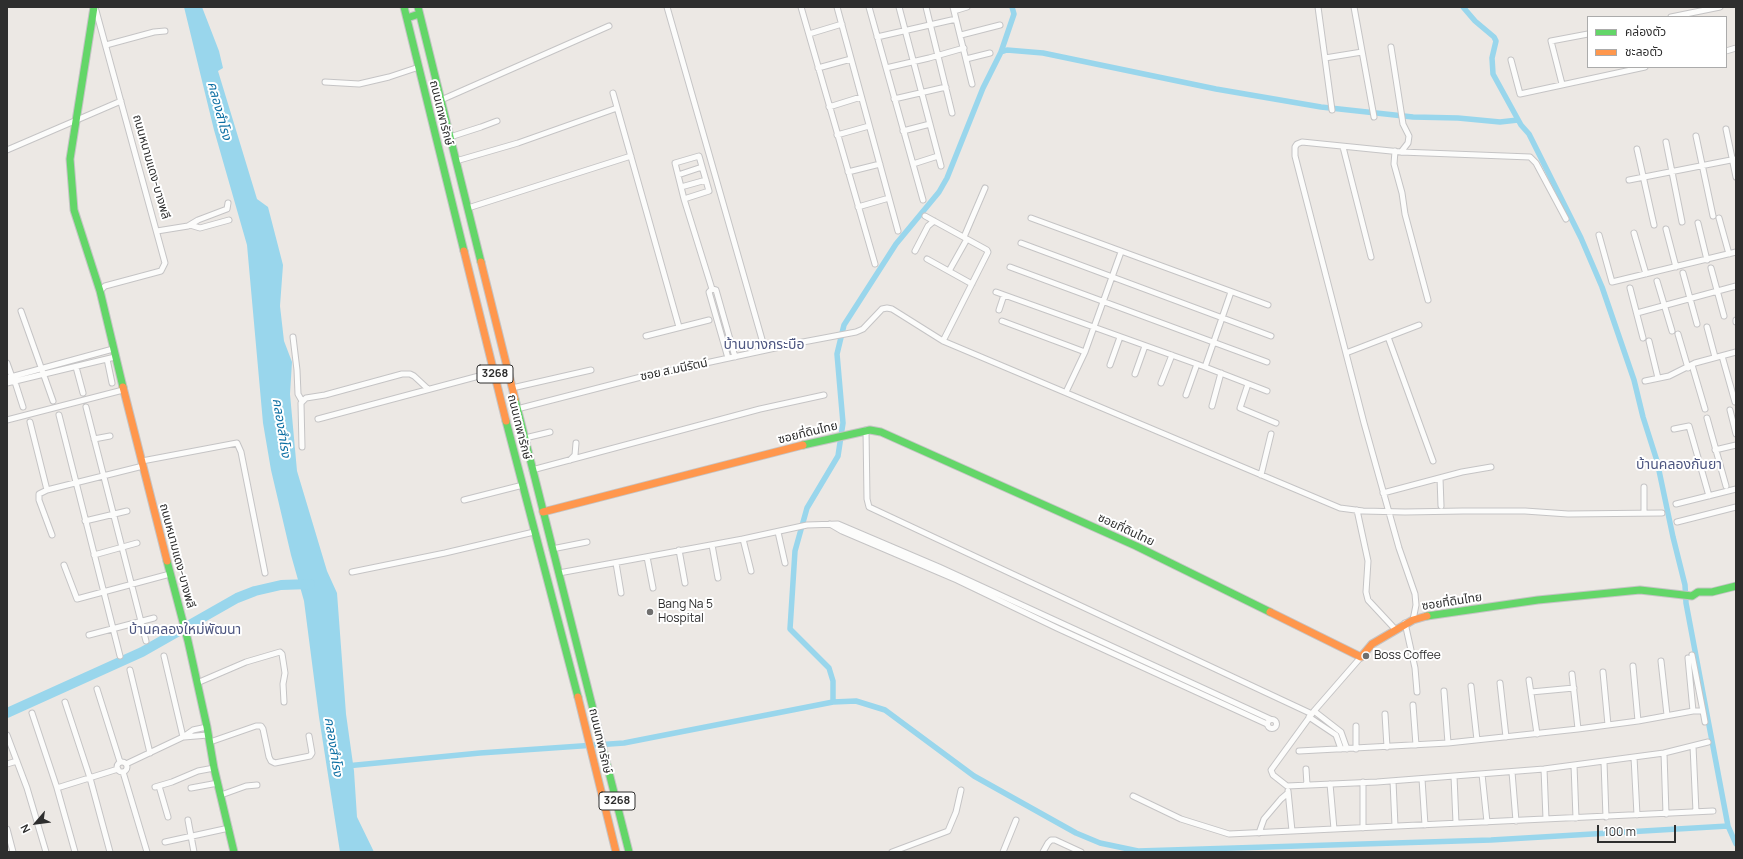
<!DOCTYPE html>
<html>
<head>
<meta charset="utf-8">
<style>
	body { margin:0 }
	#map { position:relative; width:1743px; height:859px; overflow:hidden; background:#ece8e4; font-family:Manrope,"Noto Sans Thai",sans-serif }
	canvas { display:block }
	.frame { position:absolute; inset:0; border:8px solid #2e2e2e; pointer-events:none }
	.legend { position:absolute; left:1587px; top:16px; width:140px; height:52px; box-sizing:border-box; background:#fff; border:1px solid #ababab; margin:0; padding:5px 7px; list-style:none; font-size:12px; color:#2e2e2e }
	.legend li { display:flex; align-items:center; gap:8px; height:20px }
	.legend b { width:20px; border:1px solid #ababab }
	.north { position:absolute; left:16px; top:803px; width:40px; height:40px; -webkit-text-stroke:3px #fff; paint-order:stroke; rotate:242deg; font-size:11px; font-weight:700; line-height:16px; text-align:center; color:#2e2e2e }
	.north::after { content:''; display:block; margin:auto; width:14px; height:18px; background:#2e2e2e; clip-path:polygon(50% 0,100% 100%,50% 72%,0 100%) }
	.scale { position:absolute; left:1597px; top:825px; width:79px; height:18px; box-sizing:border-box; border:2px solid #2e2e2e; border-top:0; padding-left:5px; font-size:12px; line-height:14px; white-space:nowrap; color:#2e2e2e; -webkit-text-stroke:3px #fff; paint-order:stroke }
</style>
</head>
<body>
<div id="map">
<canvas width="1743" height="859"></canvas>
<div class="frame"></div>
<ul class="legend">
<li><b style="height:5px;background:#63d668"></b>คล่องตัว</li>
<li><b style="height:5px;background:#ff974d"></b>ชะลอตัว</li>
</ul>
<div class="north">N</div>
<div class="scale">100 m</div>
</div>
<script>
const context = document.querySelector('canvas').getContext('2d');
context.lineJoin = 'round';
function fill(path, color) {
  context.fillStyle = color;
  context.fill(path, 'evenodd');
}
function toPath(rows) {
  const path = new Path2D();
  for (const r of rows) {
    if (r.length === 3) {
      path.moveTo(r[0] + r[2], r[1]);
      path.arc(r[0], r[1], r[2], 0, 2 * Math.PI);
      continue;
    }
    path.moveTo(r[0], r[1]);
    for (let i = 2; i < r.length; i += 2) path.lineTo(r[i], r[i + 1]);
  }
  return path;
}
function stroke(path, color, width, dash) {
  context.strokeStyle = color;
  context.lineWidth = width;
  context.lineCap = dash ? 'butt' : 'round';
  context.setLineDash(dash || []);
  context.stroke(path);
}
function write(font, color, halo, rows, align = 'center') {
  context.font = font + ' Manrope,"Noto Sans Thai",sans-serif';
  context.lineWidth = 4;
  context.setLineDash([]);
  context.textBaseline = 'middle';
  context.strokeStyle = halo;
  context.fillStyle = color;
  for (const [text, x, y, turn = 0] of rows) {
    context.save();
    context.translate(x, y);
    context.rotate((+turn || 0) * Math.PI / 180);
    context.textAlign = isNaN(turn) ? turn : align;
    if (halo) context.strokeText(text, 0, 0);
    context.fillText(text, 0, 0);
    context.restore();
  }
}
const water = toPath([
	[184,7,202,7,219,51,223,68,218,71,257,199,268,207,283,265,280,306,284,341,292,362,290,394,297,471,327,571,337,593,346,714,354,771,357,817,374,852,340,852,319,717,304,601,291,555,271,470,263,423,247,245,214,130]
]);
const canal = toPath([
	[1463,7,1475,21,1494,37,1496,41,1492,58,1493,74,1521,125,1529,134,1581,238,1602,287,1634,380,1643,417,1657,461,1673,537,1685,585,1686,603,1728,826,1736,844],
	[1001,52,1014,14,1012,7],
	[833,702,833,681,829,668,790,629,795,551,807,508,838,456,843,423,837,354,844,325,896,244,939,192,947,178,983,88,1001,52,1007,50,1043,53,1216,89,1321,107,1413,117,1458,118,1500,122,1518,120],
	[346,766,480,753,624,743,833,702,856,701,885,710,974,776,1076,833,1100,843,1138,851,1491,840,1728,826]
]);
const river = toPath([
	[7,713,142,652,237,598,255,591,281,585,310,584]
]);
const street = toPath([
	[95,7,165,263,161,271,105,286,100,291],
	[667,7,765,350],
	[801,7,875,264],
	[837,7,898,231],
	[869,7,923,200],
	[899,7,941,166],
	[926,7,952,113],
	[953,7,972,84],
	[1318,7,1332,110],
	[1354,7,1374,117],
	[954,11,967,7],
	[1671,17,1720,7],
	[809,34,842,24],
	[961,35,1000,25],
	[877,37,956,19],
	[106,45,154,32,165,31],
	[1391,47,1403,124,1409,136,1408,143,1401,152],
	[1726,51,1736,48],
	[1325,58,1362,52],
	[966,59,990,53],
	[1511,60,1520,94,1645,67],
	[818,68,851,59],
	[886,68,929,58,964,48],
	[325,82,359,84,389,77,419,67],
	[1562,84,1551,41,1588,34],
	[613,93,679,327],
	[894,99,946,87],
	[441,100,609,26],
	[829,107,861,97],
	[1726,129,1736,177],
	[903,131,930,124],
	[837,135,869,126],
	[1696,136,1713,216],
	[450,137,481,127,497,121],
	[1666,142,1682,222],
	[1343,147,1371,257],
	[1637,149,1654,225],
	[7,150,121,101],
	[1395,151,1394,164,1402,193,1405,214,1428,300],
	[456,161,518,143,617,108],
	[913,164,938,156],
	[848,172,880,164],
	[678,175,702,167],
	[1629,180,1736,159],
	[681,187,706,180],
	[684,199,709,191,699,156,675,163,684,199,712,289],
	[858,207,889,198],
	[468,208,631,156],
	[925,216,987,250,988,252,943,341],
	[1031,218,1268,305],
	[1719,218,1729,254],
	[1698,223,1707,260],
	[190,225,200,228,229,220],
	[1666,229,1676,267],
	[157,231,188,226,198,220,227,209,228,203],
	[1634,233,1646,274],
	[1599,235,1612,282,1736,252],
	[964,237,985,188],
	[1021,243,1271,336],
	[915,251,928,226,934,221],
	[927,259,972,284],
	[1010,267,1267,362],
	[1711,268,1724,316],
	[949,271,967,239],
	[1683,273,1697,324],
	[1657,281,1672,331],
	[1630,288,1643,338],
	[996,292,1205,367,1267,391],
	[999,310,1004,295],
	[21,311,53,401],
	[1637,313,1736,286],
	[1736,320,1736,322],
	[1002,321,1085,352],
	[1707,327,1715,357],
	[1678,334,1688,368],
	[646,336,709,320],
	[293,337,297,370,298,394,302,401],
	[1388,337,1433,461],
	[1649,341,1658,378],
	[1346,353,1419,325],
	[1722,356,1735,402],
	[728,358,709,292,712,289,716,290,735,357],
	[107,359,112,383],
	[7,363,12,377],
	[1110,365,1120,337],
	[1692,365,1705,409],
	[76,367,83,393],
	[1205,367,1231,292],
	[1135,374,1145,346],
	[7,378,113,349],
	[1645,381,1669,376,1695,363,1736,352],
	[15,382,23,407],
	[7,383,115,357],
	[1161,383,1172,355],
	[1248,384,1240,408,1276,423],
	[512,388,591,370],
	[1066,392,1085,352,1121,252],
	[1186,395,1197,364],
	[1212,406,1221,373],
	[86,407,146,641],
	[517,409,641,377,803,342,856,332,863,329,882,309,887,308,892,309,943,341,1340,508,1363,511,1405,512,1463,511,1525,511,1568,514,1662,513],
	[1730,410,1736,434],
	[59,415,120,656],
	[1707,418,1726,486],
	[318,419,494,372],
	[7,420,123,390],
	[30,422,47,490],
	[1674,429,1689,426,1709,496],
	[866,430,867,499,869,507,1312,714],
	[525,438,550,432],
	[94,439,110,436],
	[302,447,301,403,306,398,325,395,402,374,410,374,414,376,428,389],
	[1715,450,1736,445],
	[570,460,575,455,576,443],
	[142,461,237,443,241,452,265,573],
	[532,470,760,409,824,395],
	[1261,475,1271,434],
	[1440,478,1441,506],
	[1644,487,1644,513],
	[1383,493,1462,472,1491,467],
	[464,500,523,485],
	[1676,504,1736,489],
	[1357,510,1368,561,1366,592,1368,600,1395,629],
	[85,521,127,511],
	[1677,522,1736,507],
	[830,524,842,531,957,580,1057,628,1267,724],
	[778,532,785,563],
	[52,535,39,500,39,494,47,490,143,466],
	[743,539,751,571],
	[712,545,718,578],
	[552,549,587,542],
	[679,550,685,583],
	[94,555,137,543],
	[647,557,653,588],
	[616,563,621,593],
	[64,565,77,599,170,574],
	[352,572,445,553,534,532],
	[559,573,743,539,807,525,838,524,939,567,1270,719],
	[1413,620,1416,605,1415,594,1399,548,1364,423,1295,156,1295,147,1297,144,1302,142,1401,152,1530,157,1536,163,1566,219],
	[1405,623,1415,668,1417,692],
	[89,635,154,618],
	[1692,655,1703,711],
	[164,656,183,737],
	[1361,657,1314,711,1271,770,1273,775,1287,786,1377,782,1544,769,1664,753,1708,742],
	[1661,661,1667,715],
	[1633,666,1638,721],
	[130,670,150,753],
	[1603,672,1608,725],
	[1572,674,1578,729],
	[1529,680,1537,734],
	[197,683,246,662,280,652,282,654,285,673,283,684,284,702],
	[1500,683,1506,737],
	[1471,686,1477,740],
	[97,689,120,762],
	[1444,691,1448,743],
	[1531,692,1574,688],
	[65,702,90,778,110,852],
	[1413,705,1416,745],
	[1314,711,1341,732,1347,749],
	[1693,711,1703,711,1705,722],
	[32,713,57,788,75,852],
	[1385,714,1387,747],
	[1309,717,1336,735,1341,749],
	[1272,724,4.5],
	[1356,726,1356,749],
	[7,735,27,788,46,852],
	[184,737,208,735],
	[210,742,256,726,261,726,263,729,269,757,271,761,275,763,310,756,312,753,309,736],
	[1693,746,1696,812],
	[1299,751,1448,743,1578,729,1638,721,1693,711,1688,658],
	[1664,753,1666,814],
	[1634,757,1637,815],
	[122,767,5],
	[1604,762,1606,817],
	[7,764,17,761],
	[126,764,183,737,193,730,207,727],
	[1574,765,1576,818],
	[1306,769,1307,785],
	[1544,769,1546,819],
	[123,772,147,852],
	[1512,772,1516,821],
	[1482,774,1487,822],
	[1454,776,1456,823],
	[1422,779,1425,825],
	[1393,781,1395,826],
	[1363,782,1363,828],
	[1330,784,1334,829],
	[159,786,168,817],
	[155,787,172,782,198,771,214,768],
	[57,788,118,769],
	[191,788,218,783],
	[1288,791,1292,831],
	[221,795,246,786,257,785],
	[1133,796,1181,819,1229,834,1713,811],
	[188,820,194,852],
	[7,829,13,852],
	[1259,833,1264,819,1281,799,1288,793],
	[165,842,229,828],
	[892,852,948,831,956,812,961,790],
	[1003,852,1016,820],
	[1043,852,1048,843,1051,840,1055,840,1081,852]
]);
const fast = toPath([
	[94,7,70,159,74,210,100,291,123,387],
	[404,7,464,251],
	[418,7,481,262],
	[407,18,419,14],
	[515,399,629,852],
	[506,421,578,697],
	[803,445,870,430,881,432,1136,546,1270,612],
	[167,561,188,641,207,727,214,768,234,852],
	[1427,616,1538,600,1640,590,1692,596,1698,592,1712,592,1736,586]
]);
const slow = toPath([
	[464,251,506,421],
	[481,262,515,399],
	[123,387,167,561],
	[543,512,803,445],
	[1270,612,1361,657,1372,644,1413,620,1427,616],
	[578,697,616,852]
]);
const markers = [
	[650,612,4,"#706f6e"],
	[1366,656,4,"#706f6e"]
];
const shields = [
	[495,374,36],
	[617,801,36]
];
const shieldNames = [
	["3268",495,374],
	["3268",617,801]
];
const streetNames = [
	["ถนนเทพารักษ์",441,113,76],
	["ถนนหนามแดง-บางพลี",151,167,74],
	["ซอย ส.มนีรัตน์",674,370,-12],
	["ถนนเทพารักษ์",519,427,76],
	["ซอยที่ดินไทย",808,433,-14],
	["ซอยที่ดินไทย",1126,530,25],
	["ถนนหนามแดง-บางพลี",177,556,75],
	["ซอยที่ดินไทย",1452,602,-9],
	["ถนนเทพารักษ์",600,741,77]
];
const poiNames = [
	["Bang Na 5",658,605],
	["Hospital",658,619],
	["Boss Coffee",1374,656]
];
const waterNames = [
	["คลองสำโรง",219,111,75],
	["คลองสำโรง",281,428,81],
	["คลองสำโรง",333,747,81]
];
const quarterNames = [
	["บ้านบางกระบือ",764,345],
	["บ้านคลองกันยา",1679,465],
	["บ้านคลองใหม่พัฒนา",185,630]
];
fill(water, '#99d6ec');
stroke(canal, '#99d6ec', 5.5);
stroke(river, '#99d6ec', 10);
stroke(street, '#c5c4c5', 7);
stroke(fast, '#c5c4c5', 9);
stroke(slow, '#c5c4c5', 9);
stroke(street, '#fcfcfb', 5);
stroke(fast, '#63d668', 7);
stroke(slow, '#ff974d', 7);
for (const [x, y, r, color] of markers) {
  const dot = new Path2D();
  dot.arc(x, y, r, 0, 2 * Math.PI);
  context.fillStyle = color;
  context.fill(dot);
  stroke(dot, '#fff', 1.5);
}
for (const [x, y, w] of shields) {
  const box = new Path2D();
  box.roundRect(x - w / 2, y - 9, w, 18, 3);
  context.fillStyle = '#fff';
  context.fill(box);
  stroke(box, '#2e2e2e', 1);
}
write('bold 11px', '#2e2e2e', null, shieldNames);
write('12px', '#2e2e2e', '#fff', streetNames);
write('12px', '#2e2e2e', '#fff', poiNames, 'left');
write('italic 13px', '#0d6fa3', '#fff', waterNames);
write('14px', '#4d5680', '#fff', quarterNames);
</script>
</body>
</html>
